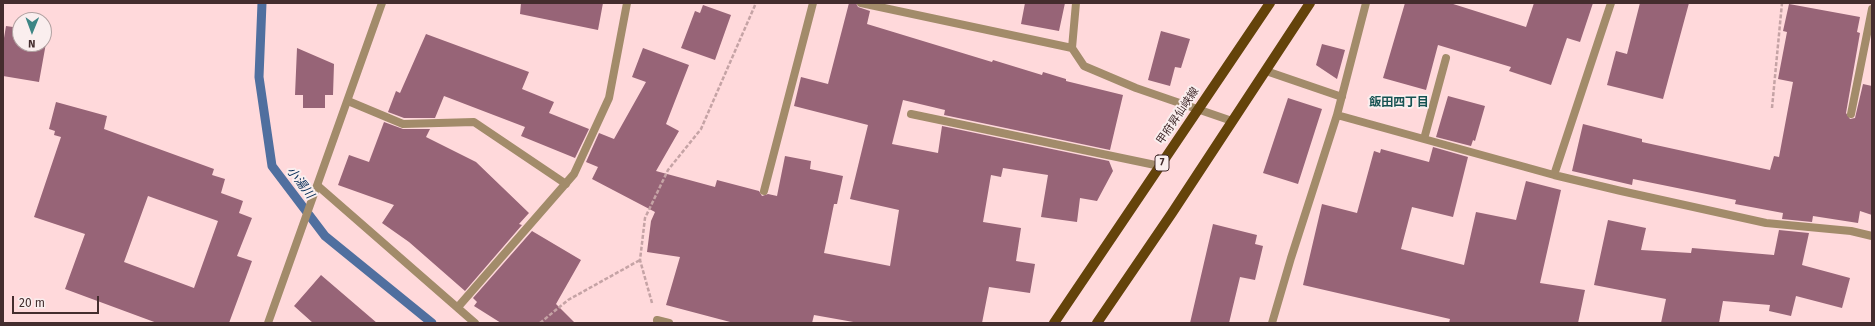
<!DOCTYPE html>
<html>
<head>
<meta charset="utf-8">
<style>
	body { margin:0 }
	#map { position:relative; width:1875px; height:326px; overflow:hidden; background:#ffd9db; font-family:"Fira Sans",sans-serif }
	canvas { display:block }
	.frame { position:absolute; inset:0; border:4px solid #442d2e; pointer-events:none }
	.north { position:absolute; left:12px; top:12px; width:40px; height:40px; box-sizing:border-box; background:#faeeee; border:1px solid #b1a1a1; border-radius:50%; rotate:181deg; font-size:11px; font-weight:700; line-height:16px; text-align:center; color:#442d2e }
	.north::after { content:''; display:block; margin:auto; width:14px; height:18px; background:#3d8685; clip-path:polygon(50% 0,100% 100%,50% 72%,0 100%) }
	.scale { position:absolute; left:12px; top:296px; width:87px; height:18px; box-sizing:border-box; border:2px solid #442d2e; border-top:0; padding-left:5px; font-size:12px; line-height:14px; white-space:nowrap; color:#442d2e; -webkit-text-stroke:3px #faeeee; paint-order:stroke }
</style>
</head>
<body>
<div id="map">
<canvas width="1875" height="326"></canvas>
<div class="frame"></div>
<div class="north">N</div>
<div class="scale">20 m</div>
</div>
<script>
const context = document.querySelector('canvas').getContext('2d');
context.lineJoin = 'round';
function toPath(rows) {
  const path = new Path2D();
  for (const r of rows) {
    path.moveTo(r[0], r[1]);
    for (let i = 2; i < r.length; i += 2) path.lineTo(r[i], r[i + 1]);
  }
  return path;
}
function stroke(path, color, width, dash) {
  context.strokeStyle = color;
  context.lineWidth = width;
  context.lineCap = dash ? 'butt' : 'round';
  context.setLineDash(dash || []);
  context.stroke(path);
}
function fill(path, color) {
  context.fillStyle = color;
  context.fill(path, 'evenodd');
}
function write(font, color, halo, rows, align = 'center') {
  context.font = font + ' "Fira Sans","Noto Sans JP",sans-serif';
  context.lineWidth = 4;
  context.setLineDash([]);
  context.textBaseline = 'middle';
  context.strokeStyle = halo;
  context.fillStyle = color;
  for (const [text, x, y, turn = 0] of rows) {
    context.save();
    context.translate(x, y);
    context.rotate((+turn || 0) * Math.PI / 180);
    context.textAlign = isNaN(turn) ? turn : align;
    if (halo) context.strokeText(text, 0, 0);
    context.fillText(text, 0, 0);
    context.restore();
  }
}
const stream = toPath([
	[262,3,259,77,272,166,325,236,432,323]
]);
const building = toPath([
	[521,3,603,3,598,30,520,14],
	[849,3,856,3,858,7,870,11,867,24,992,62,993,60,1042,75,1043,72,1066,79,1066,81,1123,95,1110,150,944,115,945,110,903,100,892,144,938,153,942,126,1109,161,1113,171,1097,201,1080,198,1077,222,1041,217,1048,175,1003,168,1001,177,991,175,983,222,1021,228,1016,261,1035,264,1030,293,989,287,982,323,859,323,814,315,812,323,734,323,666,305,680,257,647,252,651,221,655,212,592,179,598,167,586,162,599,133,614,139,646,82,632,77,643,48,689,65,666,124,679,131,656,171,715,187,717,180,759,191,762,196,768,194,777,196,785,156,811,161,810,169,843,176,837,204,834,204,824,253,890,266,899,210,850,199,868,125,794,106,801,77,828,84],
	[1025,3,1065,3,1059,31,1021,24],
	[1405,3,1450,3,1526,27,1534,3,1593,3,1580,42,1567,38,1551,85,1509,71,1511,67,1438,45,1426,90,1383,78],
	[1640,3,1689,3,1663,99,1607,85,1616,51,1627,54],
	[1789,4,1860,17,1857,32,1860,33,1846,113,1850,119,1855,118,1863,84,1872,86,1872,215,1860,211,1858,223,1813,216,1812,222,1782,219,1783,213,1735,204,1736,200,1633,179,1632,185,1572,171,1583,124,1642,139,1642,142,1770,170,1774,156,1779,157,1793,82,1778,79,1787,32,1783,31],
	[703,5,731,15,715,60,681,48,695,11,700,13],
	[6,26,20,28,20,44,44,44,44,32,48,32,39,82,3,76,3,44],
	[1161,31,1190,39,1181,68,1175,67,1170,86,1148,80],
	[426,34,529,72,522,89,554,102,549,113,589,129,575,158,521,136,525,127,444,96,435,118,404,118,388,112,396,91,400,93],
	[1322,44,1345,50,1337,79,1316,65],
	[297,48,334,64,333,95,325,95,325,108,303,108,303,95,295,95],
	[1448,96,1485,106,1475,141,1473,140,1471,146,1436,137],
	[1288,98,1322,109,1298,184,1263,173],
	[56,102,107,116,104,129,214,169,212,175,225,179,221,193,243,201,239,213,252,218,237,256,252,261,229,323,157,323,65,289,85,234,34,217,61,137,54,135,55,131,49,129],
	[148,196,218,221,194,288,124,262],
	[384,122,403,129,430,129,426,137,476,162,529,213,519,224,522,225,465,291,409,242,382,223,394,205,338,185,349,155,369,162],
	[1433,147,1468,157,1453,217,1412,207,1401,249,1464,265,1476,212,1516,220,1526,181,1561,190,1540,283,1585,290,1578,323,1449,323,1450,319,1303,285,1322,204,1357,213,1374,151,1380,153,1381,149,1429,162],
	[1608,220,1646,228,1641,250,1691,253,1692,248,1774,255,1779,230,1809,233,1802,265,1850,278,1842,308,1796,296,1791,316,1769,311,1770,305,1723,301,1719,323,1661,323,1666,299,1594,285],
	[1213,224,1257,235,1255,244,1263,246,1255,280,1240,277,1229,323,1190,323],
	[532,231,581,260,556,304,575,323,501,323,474,306,477,302,473,298],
	[321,275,377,323,313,323,294,306]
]);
const path = toPath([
	[1772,108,1782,3],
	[652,303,640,260,645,218,668,170,701,129,756,3],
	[540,323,568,300,640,260]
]);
const service = toPath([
	[861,3,1072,48,1084,66,1136,88,1232,121],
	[1072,48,1076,3],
	[1266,71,1342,97],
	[348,101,403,124,474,122,566,184],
	[911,114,1160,166],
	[1851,114,1872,9],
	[1337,115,1554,175,1621,191,1766,223,1851,231,1872,236],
	[1424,139,1446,58],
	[1554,175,1611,3],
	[318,186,475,323],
	[764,191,813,3],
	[458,307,574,174,609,98,627,3],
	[657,320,669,323],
	[1272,323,1291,258,1337,115,1366,3]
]);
const minor = toPath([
	[268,323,382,3]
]);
const primary = toPath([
	[1054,323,1270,3],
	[1097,323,1172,213,1310,3]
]);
const shields = [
	[1162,163,14]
];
const shieldNames = [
	["7",1162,163]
];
const streetNames = [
	["甲府昇仙峡線",1178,116,-56]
];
const neighbourhoodNames = [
	["飯田四丁目",1399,103]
];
const waterNames = [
	["小湯川",300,183,52]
];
stroke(stream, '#506f9f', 9);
fill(building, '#976477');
stroke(path, '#c5a3a5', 2.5, [4, 2]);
stroke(service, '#a28b6a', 8);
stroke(minor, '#a28b6a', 8);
stroke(primary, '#64430a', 10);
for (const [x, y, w] of shields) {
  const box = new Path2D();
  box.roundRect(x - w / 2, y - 8, w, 16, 3);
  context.fillStyle = '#faeeee';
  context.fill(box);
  stroke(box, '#442d2e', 1);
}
write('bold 10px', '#442d2e', null, shieldNames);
write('11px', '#442d2e', '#faeeee', streetNames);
write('bold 12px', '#155252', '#faeeee', neighbourhoodNames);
write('italic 12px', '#042b56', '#faeeee', waterNames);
</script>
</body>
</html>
